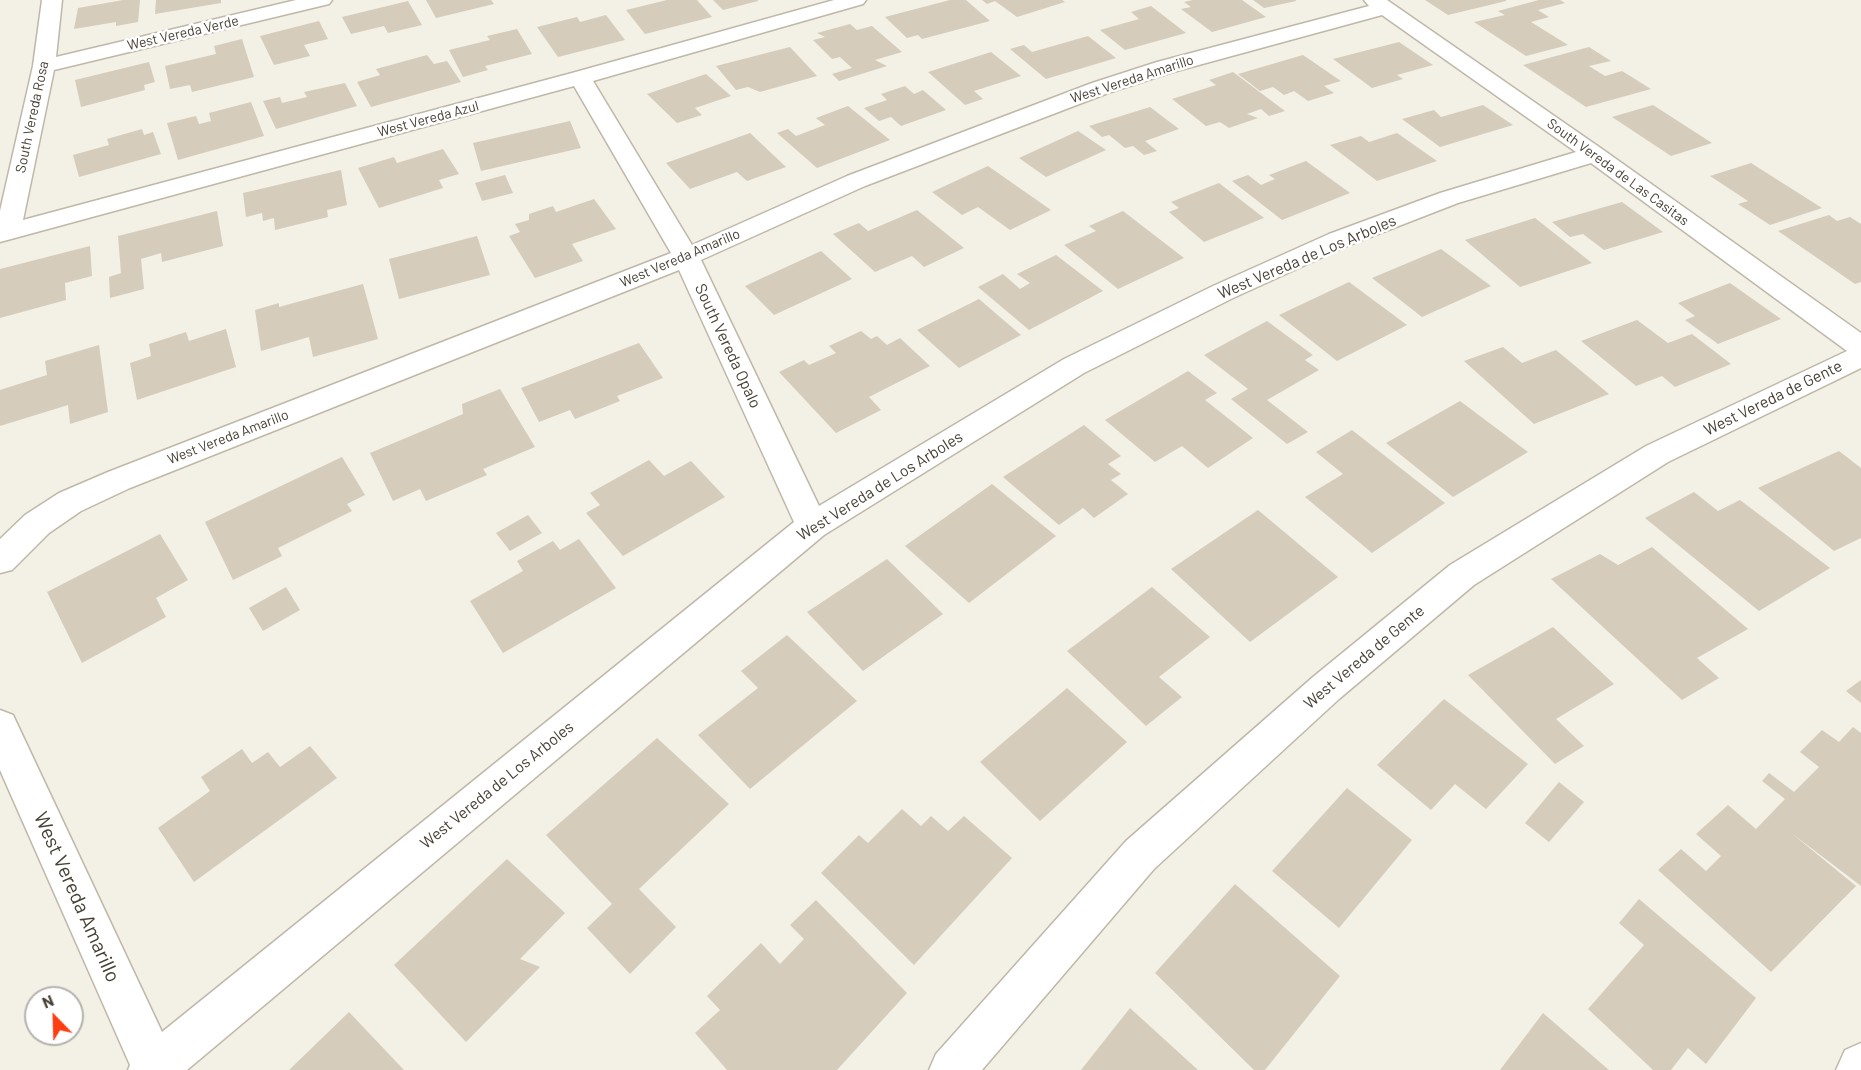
<!DOCTYPE html>
<html>
<head>
<meta charset="utf-8">
<style>
	body { margin:0 }
	#map { position:relative; width:1861px; height:1070px; overflow:hidden; background:#f3f0e6; font-family:Barlow,sans-serif }
	canvas { display:block }
	.north { position:absolute; left:24px; top:986px; width:60px; height:60px; box-sizing:border-box; background:#fff; border:2px solid #b5b3ae; border-radius:50%; rotate:337deg; font-size:16px; font-weight:700; line-height:24px; text-align:center; color:#464035 }
	.north::after { content:''; display:block; margin:auto; width:21px; height:27px; background:#fd3e13; clip-path:polygon(50% 0,100% 100%,50% 72%,0 100%) }
</style>
</head>
<body>
<div id="map">
<canvas width="1861" height="1070"></canvas>
<div class="north">N</div>
</div>
<script>
const context = document.querySelector('canvas').getContext('2d');
context.lineJoin = 'round';
function fill(path, color) {
  context.fillStyle = color;
  context.fill(path, 'evenodd');
}
function toPath(rows) {
  const path = new Path2D();
  for (const r of rows) {
    path.moveTo(r[0], r[1]);
    for (let i = 2; i < r.length; i += 2) path.lineTo(r[i], r[i + 1]);
  }
  return path;
}
function stroke(path, color, width, dash) {
  context.strokeStyle = color;
  context.lineWidth = width;
  context.lineCap = dash ? 'butt' : 'round';
  context.setLineDash(dash || []);
  context.stroke(path);
}
function write(font, color, halo, rows, align = 'center') {
  context.font = font + ' Barlow,sans-serif';
  context.lineWidth = 5;
  context.setLineDash([]);
  context.textBaseline = 'middle';
  context.strokeStyle = halo;
  context.fillStyle = color;
  for (const [text, x, y, turn = 0] of rows) {
    context.save();
    context.translate(x, y);
    context.rotate((+turn || 0) * Math.PI / 180);
    context.textAlign = isNaN(turn) ? turn : align;
    if (halo) context.strokeText(text, 0, 0);
    context.fillText(text, 0, 0);
    context.restore();
  }
}
const building = toPath([
	[123,0,140,0,138,22,116,26,116,22,74,29,78,8],
	[156,0,221,0,221,3,155,14],
	[426,0,491,0,494,4,436,18],
	[667,0,697,0,712,17,645,34,626,10],
	[713,0,758,0,758,1,723,10],
	[950,0,966,0,990,21,922,39,918,35,907,38,885,17],
	[982,0,1062,0,1065,2,1017,17,995,1,987,4],
	[1193,0,1242,0,1266,17,1212,32,1181,9,1191,7,1184,2],
	[1253,0,1296,0,1296,1,1264,8],
	[1425,0,1506,0,1506,1,1448,15],
	[1539,0,1560,0,1565,3,1538,10,1549,17,1531,22,1568,45,1526,56,1474,22,1505,15,1498,11],
	[408,1,422,25,388,33,384,26,351,34,342,17],
	[1151,6,1186,33,1125,50,1100,30,1139,19,1131,12],
	[606,15,625,40,558,57,537,27,577,17,580,22],
	[319,21,328,39,304,45,310,56,274,65,260,36],
	[850,24,857,30,872,26,902,52,875,60,887,66,839,81,832,74,852,68,840,57,832,59,813,40,825,37,817,33],
	[517,29,532,54,485,66,488,70,463,77,449,50,490,40,487,36],
	[1088,36,1116,58,1046,79,1010,49,1024,45,1032,52],
	[242,39,254,77,192,92,190,85,170,89,165,66,216,54,214,46],
	[1399,42,1433,65,1397,75,1403,79,1372,88,1333,59],
	[790,47,817,76,760,92,748,87,736,90,716,66],
	[1589,47,1611,61,1589,66,1605,76,1622,71,1651,89,1586,107,1523,65],
	[991,52,1021,76,974,91,983,99,965,105,928,72],
	[427,55,434,64,447,61,461,82,371,107,357,82,380,75,376,69],
	[1303,55,1341,81,1324,86,1334,93,1308,101,1294,91,1284,95,1273,87,1260,91,1238,74],
	[149,62,155,82,144,85,145,90,81,107,75,80],
	[1233,72,1285,111,1269,116,1261,109,1247,114,1258,118,1229,128,1220,122,1206,126,1172,99,1216,85,1209,80],
	[706,74,731,96,695,108,702,115,677,123,647,94],
	[345,83,357,106,276,129,263,101,280,97,282,103,307,97,304,92],
	[905,86,914,94,923,90,946,110,901,126,891,117,879,121,864,108,887,100,881,94],
	[251,102,264,136,178,160,167,123,196,116,199,124,211,121,209,113],
	[1483,105,1513,125,1440,147,1402,119,1434,110,1441,117],
	[1653,105,1712,143,1671,156,1612,117],
	[848,106,890,140,817,168,777,133,788,129,796,136,825,125,816,118],
	[1150,107,1179,129,1145,141,1157,151,1144,155,1133,146,1125,148,1109,135,1102,137,1089,126],
	[570,121,581,148,481,171,473,143],
	[142,129,144,135,153,132,161,154,79,177,73,155,109,145,107,139],
	[1078,131,1106,150,1046,177,1019,158],
	[750,133,786,167,747,181,737,172,690,189,666,163],
	[1397,133,1437,161,1377,181,1330,145,1361,136,1369,142],
	[443,149,459,174,439,180,443,188,379,208,358,168,394,157,397,163],
	[1306,161,1350,193,1282,220,1232,181,1248,175,1261,185,1275,179,1269,175],
	[1751,163,1822,208,1770,225,1738,204,1748,201,1710,176],
	[988,166,1051,210,1010,230,978,207,962,215,932,192],
	[341,170,347,205,327,210,328,217,275,230,274,218,263,221,262,213,246,217,243,193],
	[505,175,513,193,482,201,475,183],
	[1219,183,1264,218,1204,242,1169,212,1179,208,1171,202],
	[594,199,616,229,572,244,583,261,535,278,509,236,520,232,515,224,529,220,529,214,553,206,556,212],
	[1622,202,1663,232,1604,250,1583,234,1570,237,1552,222],
	[917,210,964,248,924,267,912,256,875,272,833,234,859,223,868,231],
	[217,211,223,246,162,262,161,253,141,259,144,289,110,298,109,277,121,273,118,236],
	[1123,211,1184,258,1118,289,1064,245,1096,231,1089,226],
	[1829,215,1837,221,1850,217,1861,224,1861,282,1855,284,1778,231],
	[1535,218,1592,263,1520,287,1465,240],
	[477,236,490,275,399,299,389,259],
	[90,246,92,276,65,283,66,300,0,318,0,269],
	[1441,249,1491,286,1422,317,1372,278],
	[821,251,852,279,774,315,745,286],
	[1056,255,1103,291,1029,330,978,287,1003,274,1020,289,1030,283,1017,274],
	[1349,282,1407,325,1337,361,1279,315],
	[1730,283,1781,319,1718,344,1685,320,1695,316,1678,303],
	[363,284,378,339,313,357,309,337,261,351,255,310,279,303,279,307],
	[979,299,1021,335,959,368,917,330],
	[1637,320,1668,343,1692,334,1731,364,1675,387,1662,376,1636,386,1581,341],
	[1267,321,1313,355,1305,360,1319,370,1267,400,1308,432,1287,444,1231,399,1248,389,1204,355],
	[226,329,236,367,137,400,130,363,151,356,149,344,186,332,189,341],
	[861,331,871,339,877,336,887,345,900,338,930,366,869,397,881,410,836,433,779,372,804,360,809,365,836,353,829,346],
	[639,343,663,378,617,396,620,401,575,419,570,410,539,422,521,388],
	[99,345,108,412,70,424,68,405,0,426,0,390,47,375,45,361],
	[1503,347,1522,363,1556,350,1609,394,1534,424,1464,361],
	[1188,371,1217,393,1205,400,1253,438,1208,468,1182,446,1155,462,1105,420],
	[500,389,535,447,483,469,487,475,426,501,420,489,393,501,370,453,463,414,462,404],
	[1460,401,1528,452,1453,497,1386,443],
	[1084,425,1121,456,1108,464,1121,474,1111,480,1128,494,1094,518,1083,508,1059,525,1003,477],
	[1352,430,1445,503,1372,553,1305,497,1343,474,1316,452],
	[1839,451,1861,468,1861,538,1834,551,1758,488],
	[342,457,365,495,347,504,352,511,278,548,282,556,233,580,205,522],
	[649,460,664,476,691,461,725,497,623,556,586,513,600,505,590,493],
	[992,484,1056,536,969,603,905,546],
	[1694,492,1718,511,1740,500,1830,568,1759,611,1645,518],
	[1258,510,1338,577,1250,642,1171,569],
	[528,515,542,533,510,551,496,533],
	[160,534,188,580,156,598,166,617,82,663,47,592],
	[579,539,616,588,503,653,470,601,523,571,517,561,553,541,560,550],
	[1652,547,1748,629,1697,658,1719,678,1682,700,1551,579,1600,554,1618,565],
	[887,559,943,614,863,671,807,612],
	[286,587,300,610,263,631,249,608],
	[1152,587,1210,637,1159,677,1182,697,1146,726,1067,651],
	[1553,627,1614,684,1556,719,1584,746,1555,764,1468,675],
	[787,635,857,701,750,789,698,735,758,688,741,671],
	[1861,680,1861,703,1846,691],
	[1067,688,1127,742,1040,821,980,762],
	[1444,699,1528,764,1486,809,1455,784,1431,810,1377,765],
	[1853,727,1861,733,1861,886,1790,832,1856,886,1771,972,1658,870,1681,849,1706,871,1721,856,1696,834,1728,805,1756,829,1785,799,1762,781,1769,773,1794,792,1819,767,1800,752,1822,730,1839,742],
	[657,738,729,804,639,889,676,927,630,974,587,928,612,904,546,835],
	[310,746,337,778,194,882,158,828,210,791,201,777,242,749,252,763,268,752,280,767],
	[1559,782,1584,802,1549,842,1525,823],
	[1347,788,1412,840,1339,928,1272,871],
	[902,809,921,826,931,816,948,831,964,816,1012,858,914,965,821,873,859,835,868,843],
	[507,859,565,913,520,959,540,967,466,1042,394,965],
	[1235,884,1340,976,1265,1070,1254,1070,1155,973],
	[1639,899,1756,998,1706,1064,1688,1048,1671,1070,1653,1070,1588,1009,1644,945,1619,923],
	[816,900,907,993,837,1070,727,1070,695,1033,720,1010,707,996,761,943,780,964,804,939,790,925],
	[1130,1008,1198,1070,1081,1070],
	[349,1012,404,1070,289,1070],
	[1543,1013,1609,1070,1500,1070]
]);
const minor = toPath([
	[42,0,62,0,56,57,296,0,332,0,329,4,54,70,23,220,572,73,834,0,866,0,863,4,593,81,692,245,847,176,1092,83,1157,62,1369,6,1364,0,1387,0,1602,149,1861,333,1861,368,1668,462,1474,585,1339,699,1154,869,982,1070,929,1070,936,1054,1126,841,1313,677,1450,565,1646,446,1847,351,1591,163,1458,203,1347,246,1233,298,1084,373,824,535,187,1070,128,1070,130,1065,0,770,0,710,13,715,162,1032,794,522,679,270,130,488,81,511,49,533,12,570,0,573,0,539,25,515,59,493,108,472,671,253,574,86,0,242,0,211,33,66,42,0],
	[1382,15,1576,152,1440,193,1329,234,1213,286,1064,359,819,506,701,260,865,186,1108,93,1173,72,1382,15],
	[1861,1043,1861,1070,1836,1070,1845,1050,1861,1043]
]);
const farStreetnames = [
	["West Vereda Verde",183,33,-13],
	["West Vereda Amarillo",1132,79,-18],
	["South Vereda Rosa",32,117,-78],
	["West Vereda Azul",428,119,-15],
	["South Vereda de Las Casitas",1618,172,36],
	["West Vereda Amarillo",680,258,-23],
	["West Vereda Amarillo",228,437,-21]
];
const streetNames = [
	["West Vereda de Los Arboles",1307,257,-23],
	["South Vereda Opalo",728,346,65],
	["West Vereda de Gente",1773,398,-26],
	["West Vereda de Los Arboles",880,486,-32],
	["West Vereda de Gente",1364,657,-40],
	["West Vereda de Los Arboles",497,785,-39]
];
const nearStreetnames = [
	["West Vereda Amarillo",77,897,66]
];
fill(building, '#d5ccbb');
stroke(minor, '#bfb8a8', 3);
fill(minor, '#fff');
write('14px', '#464035', '#fff', farStreetnames);
write('16px', '#464035', '#fff', streetNames);
write('20px', '#464035', '#fff', nearStreetnames);
</script>
</body>
</html>
